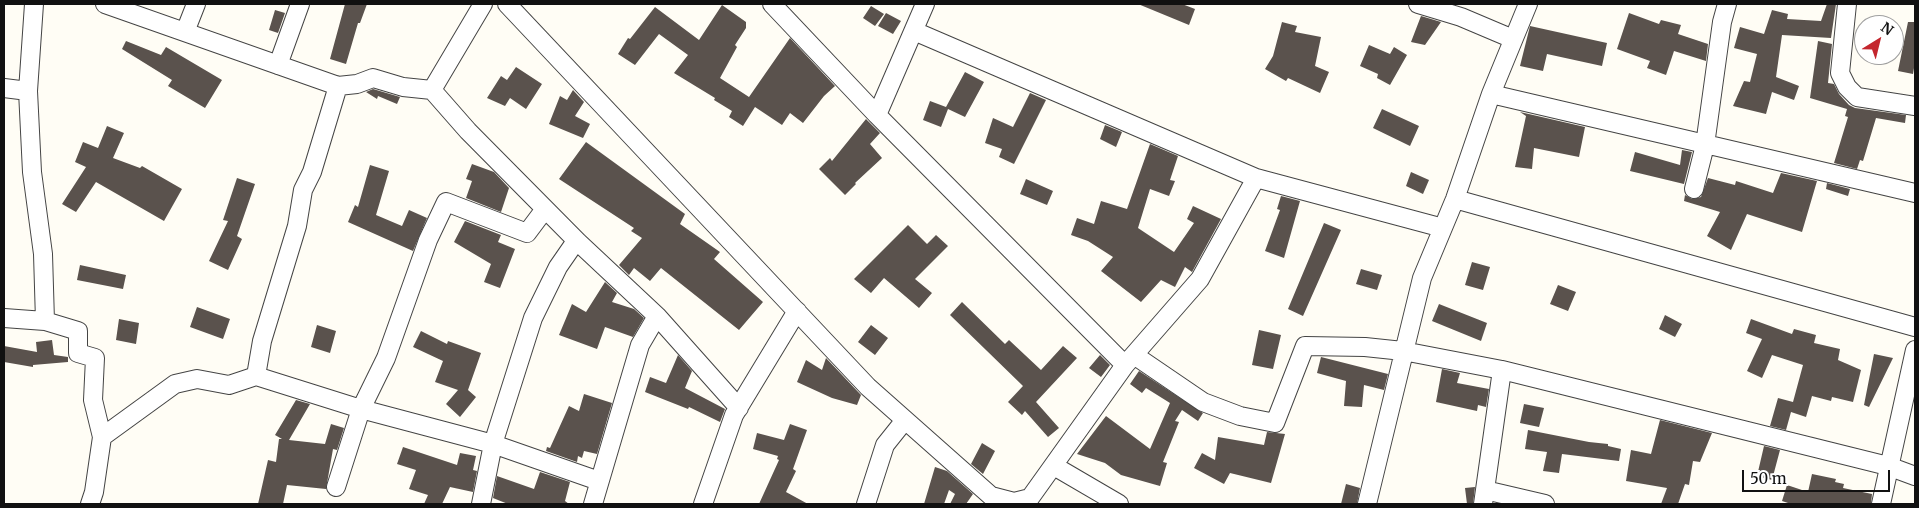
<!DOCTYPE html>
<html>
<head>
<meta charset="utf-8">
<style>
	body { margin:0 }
	#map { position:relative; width:1919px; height:508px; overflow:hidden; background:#fffdf5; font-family:Merriweather,serif }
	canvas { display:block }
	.frame { position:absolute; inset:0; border:5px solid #111; pointer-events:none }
	.north { position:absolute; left:1854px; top:15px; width:50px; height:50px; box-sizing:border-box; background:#fff; border:1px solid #a0a0a0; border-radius:50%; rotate:36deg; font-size:14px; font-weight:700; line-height:20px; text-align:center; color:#111 }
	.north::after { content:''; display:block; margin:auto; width:18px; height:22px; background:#c4262e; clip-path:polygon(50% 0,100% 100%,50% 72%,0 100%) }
	.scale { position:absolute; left:1742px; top:470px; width:148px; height:22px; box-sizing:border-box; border:2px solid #111; border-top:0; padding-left:6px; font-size:15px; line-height:18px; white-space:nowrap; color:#111; -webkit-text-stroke:4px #fff; paint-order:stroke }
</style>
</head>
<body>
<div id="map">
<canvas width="1919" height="508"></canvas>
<div class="frame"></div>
<div class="north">N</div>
<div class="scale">50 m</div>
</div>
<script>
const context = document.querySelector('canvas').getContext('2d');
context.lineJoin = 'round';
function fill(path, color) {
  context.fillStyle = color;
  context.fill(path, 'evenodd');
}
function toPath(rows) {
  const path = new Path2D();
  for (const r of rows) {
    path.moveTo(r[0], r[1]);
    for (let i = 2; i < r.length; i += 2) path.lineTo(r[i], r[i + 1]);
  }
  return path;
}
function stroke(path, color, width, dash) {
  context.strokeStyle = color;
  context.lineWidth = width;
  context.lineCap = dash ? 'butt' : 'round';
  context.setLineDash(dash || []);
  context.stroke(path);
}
const building = toPath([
	[345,4,367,4,360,23,358,23,346,64,330,59],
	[1138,4,1182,4,1195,9,1189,25],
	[1827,4,1836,4,1831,38,1782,35,1776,77,1799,86,1794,100,1772,92,1766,114,1733,106,1744,81,1750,82,1757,54,1734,48,1740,27,1764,34,1772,10,1788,14,1787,19,1821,21],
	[722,5,746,22,746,28,735,45,737,47,720,78,749,97,790,38,835,86,824,96,803,123,790,113,782,125,755,107,743,126,729,117,732,111,714,100,715,98,674,73,688,55,659,34,635,65,618,54,628,38,630,39,655,7,699,40],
	[871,6,884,14,875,26,863,18],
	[275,10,285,13,278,33,269,30],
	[886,13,901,21,893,34,878,26],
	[1629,13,1659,24,1661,20,1681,25,1678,34,1708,44,1706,61,1674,51,1666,75,1647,68,1650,61,1617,49],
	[1421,16,1441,22,1425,45,1411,42],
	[1282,22,1297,26,1295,32,1321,37,1315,66,1329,72,1320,93,1288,78,1286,81,1265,69,1273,56],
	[1908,22,1915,22,1915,62,1913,74,1898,71],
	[1530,26,1607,43,1602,66,1547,54,1543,71,1520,66],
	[126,41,161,55,166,47,222,80,205,108,168,86,172,80,122,49],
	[1818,41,1832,44,1828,83,1834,84,1839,94,1849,105,1855,108,1906,115,1905,123,1876,118,1863,161,1860,160,1857,169,1834,163,1848,117,1845,116,1847,109,1810,98],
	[1369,45,1390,54,1394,47,1407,55,1390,85,1377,78,1378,74,1360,66],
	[516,67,542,84,526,109,510,98,505,106,487,98,501,76,507,80],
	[965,72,984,82,965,117,948,109,941,127,923,120,930,101,946,107],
	[373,89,400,97,397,104,378,96,377,99,366,92],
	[573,90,584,102,575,116,590,124,583,138,549,124,560,96,567,100],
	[1030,93,1046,100,1014,164,999,157,1002,149,985,143,993,118,1013,127],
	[1382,109,1419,126,1410,146,1373,128],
	[1520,112,1585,127,1579,157,1534,148,1532,169,1515,167,1526,116],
	[866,119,880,133,870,144,882,158,855,183,856,184,845,195,819,169,830,158,832,161],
	[1105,125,1122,132,1116,147,1100,139],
	[107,126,124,133,113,158,140,168,142,166,182,189,164,221,96,182,76,212,62,204,86,167,75,162,83,142,98,148],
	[586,142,685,214,680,224,720,252,714,259,763,302,739,330,661,268,650,281,634,268,629,275,619,265,642,238,631,231,634,228,559,179],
	[1150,144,1178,156,1170,180,1175,181,1169,196,1150,189,1138,228,1174,252,1194,223,1187,219,1193,206,1221,219,1192,272,1185,267,1175,287,1161,280,1141,302,1101,271,1113,257,1088,241,1071,235,1077,218,1094,224,1101,201,1127,209],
	[1682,150,1692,152,1684,184,1630,171,1635,152,1680,165],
	[472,164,494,172,509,188,501,212,466,198,472,181,466,179],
	[370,165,389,171,376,215,402,226,409,210,427,218,413,251,348,222,355,205,358,207],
	[1411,172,1429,180,1423,194,1406,186],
	[1781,173,1817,181,1802,232,1747,214,1731,250,1707,236,1720,212,1684,201,1685,195,1692,199,1701,197,1708,178,1735,185,1736,181,1773,193],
	[237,178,255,184,237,236,242,239,228,270,209,261,228,221,223,220],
	[1026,179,1053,191,1047,205,1020,194],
	[1827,183,1850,189,1848,196,1826,189],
	[1281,196,1300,201,1284,258,1265,251,1280,210,1277,209],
	[465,221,501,235,498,242,515,249,500,288,484,282,491,264,454,242],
	[1324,223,1341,230,1303,316,1288,309],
	[908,225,927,244,936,235,948,246,915,279,932,293,919,308,884,278,871,293,854,279],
	[1472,262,1490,267,1483,290,1465,285],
	[80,265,126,275,123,289,77,280],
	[1361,269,1382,275,1377,290,1356,284],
	[605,282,617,293,612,302,634,309,644,318,633,337,605,327,597,349,559,335,572,304,586,312],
	[1558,285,1576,292,1568,311,1550,304],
	[962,302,1005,344,1009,340,1041,370,1063,346,1077,358,1036,402,1059,428,1048,437,1025,411,1022,415,1008,402,1023,386,950,315],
	[1439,304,1487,323,1481,341,1432,321],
	[197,307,230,319,223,339,190,327],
	[1665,315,1682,324,1675,337,1659,329],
	[119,319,139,323,136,344,116,340],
	[1751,319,1792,334,1794,329,1816,335,1814,343,1840,349,1838,360,1861,370,1853,402,1832,397,1831,401,1812,396,1806,417,1791,412,1786,430,1770,426,1778,398,1793,402,1803,365,1772,355,1762,378,1747,371,1762,339,1746,333],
	[317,325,336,331,330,353,311,347],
	[871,325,888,338,875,355,858,342],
	[1259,330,1281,335,1273,369,1252,365],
	[421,331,447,344,448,341,481,353,468,390,476,397,460,417,446,404,458,390,435,382,443,361,413,347],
	[52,340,54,355,68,357,68,362,33,365,33,367,4,362,4,346,37,352,36,342],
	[1874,354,1893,358,1869,407,1864,405],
	[678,355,692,371,685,388,725,409,720,422,689,407,688,409,645,392,650,377,666,383],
	[1100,355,1110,365,1101,377,1089,368],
	[1321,357,1388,374,1384,390,1364,385,1362,407,1344,406,1346,381,1317,373],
	[826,358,861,395,857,405,832,398,797,382,806,360,822,370],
	[1442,369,1460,373,1457,383,1489,389,1486,407,1478,405,1477,411,1436,402],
	[1139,371,1203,413,1198,421,1182,410,1175,421,1179,422,1163,462,1167,463,1160,486,1121,475,1105,463,1077,454,1106,416,1150,449,1170,403,1146,388,1142,393,1130,384],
	[584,394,612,403,597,454,584,451,582,458,578,456,577,462,546,451,547,447,550,448,569,406,579,411],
	[296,400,310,404,289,440,325,444,331,424,344,428,337,450,333,449,326,489,287,485,283,504,258,504,268,460,276,462,279,439,282,439,275,435],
	[1524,404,1544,408,1539,427,1520,423],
	[1660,420,1712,433,1700,462,1693,461,1689,485,1685,484,1678,504,1661,504,1667,488,1626,481,1631,450,1651,454],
	[790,424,807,430,793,469,796,471,786,492,808,504,759,504,779,460,777,459,778,456,753,449,757,433,784,440],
	[1528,430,1589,442,1608,444,1608,446,1621,449,1619,461,1562,454,1559,473,1543,471,1547,452,1525,449],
	[1267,432,1285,434,1271,483,1230,473,1224,484,1194,468,1202,453,1215,460,1218,437,1264,445],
	[982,443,995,451,983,474,971,464],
	[1764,446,1780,450,1772,480,1757,476],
	[403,447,457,465,460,453,476,456,473,470,477,471,473,492,450,487,442,504,424,504,428,495,409,489,416,470,397,464],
	[935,467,947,471,973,494,966,504,950,504,955,494,949,490,944,504,924,504],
	[540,472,570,482,565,501,569,504,508,504,493,498,497,476,534,489],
	[1812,474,1836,479,1835,482,1844,484,1843,488,1872,494,1871,504,1791,504,1782,501,1787,485,1808,492],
	[1346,484,1360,488,1357,504,1341,504],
	[1475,487,1473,504,1467,504,1465,488]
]);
const minor = toPath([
	[105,4,338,86,357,84,373,78,403,87,432,90,483,4],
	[507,4,868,387,991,496,1014,502,1030,498,1125,365,1200,279,1256,178],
	[772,4,877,115,1125,365],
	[1418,4,1461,17,1513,39],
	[1847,4,1840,73,1847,87,1857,97,1915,106],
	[914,31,1256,178,1443,228],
	[185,32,196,4],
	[278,65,300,4],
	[4,88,28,91],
	[432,90,468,131,578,242,657,316,739,408],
	[1491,94,1915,193],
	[877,115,925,4],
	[1694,189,1705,145,1722,22,1727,4],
	[1455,199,1915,327],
	[4,318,45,321,43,254,32,172,28,91,34,4],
	[45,321,78,331,78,353,95,358,93,400,102,437,94,492,90,504],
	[1134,355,1203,402,1240,416,1275,423,1305,346,1365,347,1403,351,1502,370,1888,466,1915,476],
	[256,376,361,409,493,444,599,481],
	[102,437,175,384,197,379,229,385,256,376,262,341,297,226,303,190,312,172,338,86],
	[1054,466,1119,504],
	[336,487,361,409,386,358,428,240,446,202,527,233,545,209],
	[1485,490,1545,504],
	[481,504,493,444,533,318,558,267,576,241],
	[593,504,640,345,657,316],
	[703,504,734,415,797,311],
	[866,504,885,445,905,420],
	[1367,504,1422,278,1455,199,1491,94,1528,4],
	[1483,504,1502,370],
	[1881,504,1915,350]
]);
fill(building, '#5a524d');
stroke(minor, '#444', 20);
stroke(minor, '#fff', 18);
</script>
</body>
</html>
